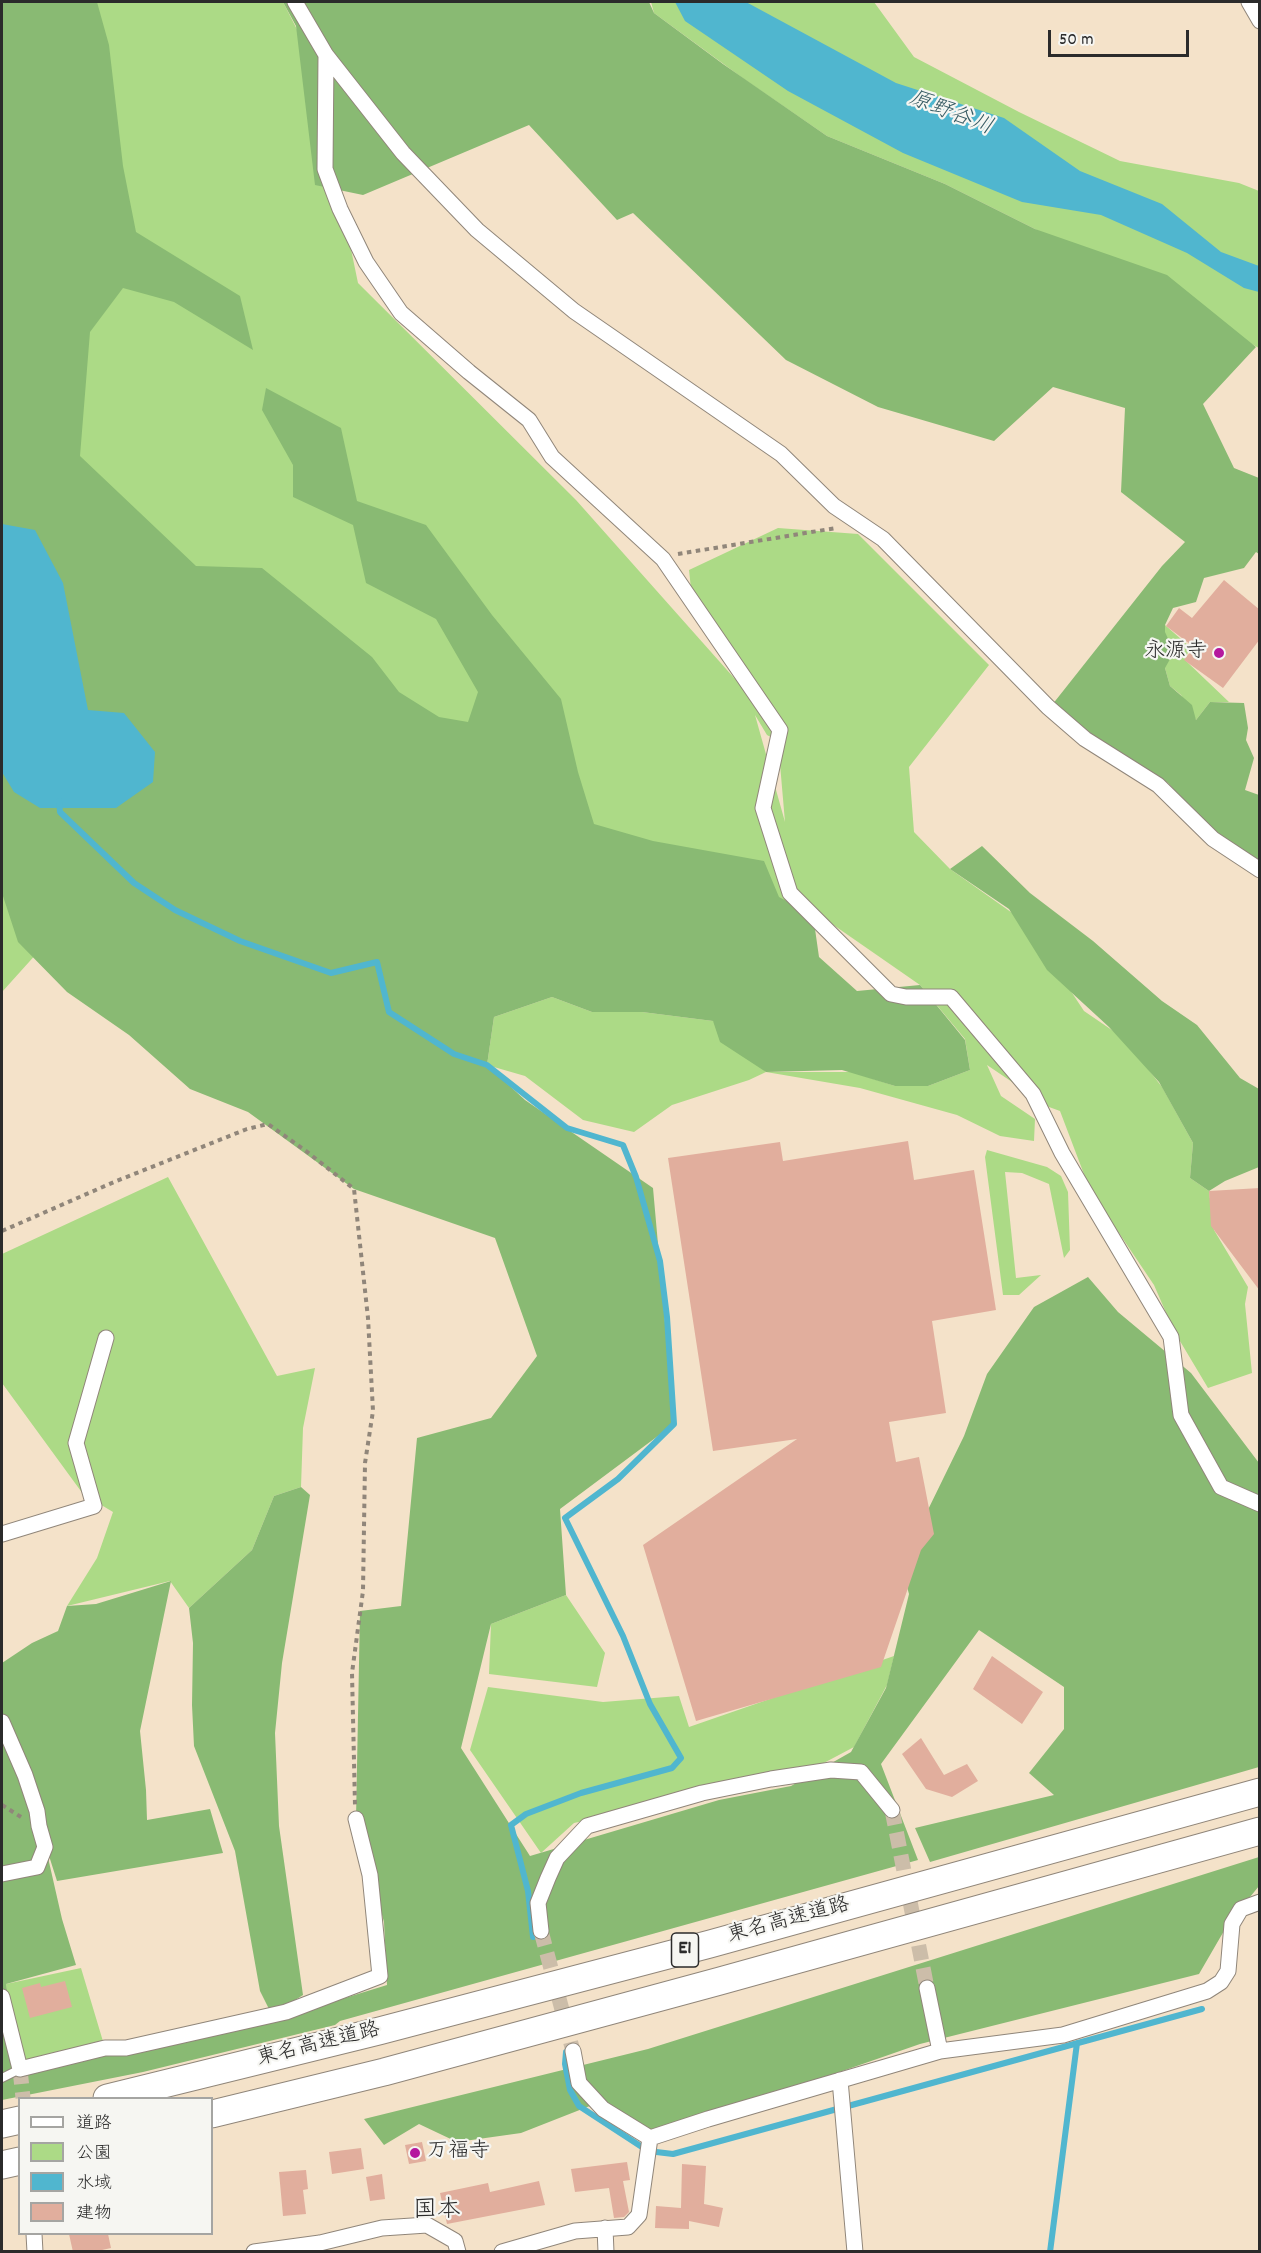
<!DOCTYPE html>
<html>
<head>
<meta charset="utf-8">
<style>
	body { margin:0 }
	#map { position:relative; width:1261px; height:2253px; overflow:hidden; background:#f4e2c9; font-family:Dekko,"Klee One",sans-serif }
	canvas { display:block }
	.frame { position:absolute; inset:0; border:3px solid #2b2b2b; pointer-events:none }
	.legend { position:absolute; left:18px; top:2097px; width:195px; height:138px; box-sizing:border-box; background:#f6f6f2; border:2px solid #a5a5a2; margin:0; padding:8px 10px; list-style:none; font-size:18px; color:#2b2b2b }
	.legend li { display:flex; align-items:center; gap:12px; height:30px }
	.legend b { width:30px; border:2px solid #a5a5a2 }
	.scale { position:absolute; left:1048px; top:30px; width:141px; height:27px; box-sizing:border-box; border:3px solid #2b2b2b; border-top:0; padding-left:8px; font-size:18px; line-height:21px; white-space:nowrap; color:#2b2b2b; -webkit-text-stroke:4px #f6f6f2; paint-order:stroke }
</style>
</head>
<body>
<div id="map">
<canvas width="1261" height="2253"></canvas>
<div class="frame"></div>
<ul class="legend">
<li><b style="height:8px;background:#fff"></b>道路</li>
<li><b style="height:16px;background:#acda86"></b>公園</li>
<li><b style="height:16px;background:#50b6cf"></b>水域</li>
<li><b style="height:16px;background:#e1ae9d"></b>建物</li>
</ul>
<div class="scale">50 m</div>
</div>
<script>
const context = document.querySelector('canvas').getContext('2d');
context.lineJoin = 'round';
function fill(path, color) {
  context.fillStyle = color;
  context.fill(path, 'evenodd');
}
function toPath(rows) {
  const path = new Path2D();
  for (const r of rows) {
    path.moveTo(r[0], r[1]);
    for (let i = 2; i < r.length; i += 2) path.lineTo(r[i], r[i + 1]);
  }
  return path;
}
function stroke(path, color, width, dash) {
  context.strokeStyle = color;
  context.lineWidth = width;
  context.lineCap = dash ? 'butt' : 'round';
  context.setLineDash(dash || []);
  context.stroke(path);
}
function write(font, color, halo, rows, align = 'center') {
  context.font = font + ' Dekko,"Klee One",sans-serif';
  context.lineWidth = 4.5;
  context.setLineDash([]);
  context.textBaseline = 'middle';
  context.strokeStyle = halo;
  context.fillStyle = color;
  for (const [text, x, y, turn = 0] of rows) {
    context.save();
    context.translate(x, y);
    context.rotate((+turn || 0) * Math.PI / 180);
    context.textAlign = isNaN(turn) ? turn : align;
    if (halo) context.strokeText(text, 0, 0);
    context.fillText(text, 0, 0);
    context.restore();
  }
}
const green = toPath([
	[2,2,283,2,311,57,358,283,576,500,735,679,692,598,689,570,778,528,858,534,989,665,909,767,914,832,950,869,1025,922,1084,1011,1125,1039,1162,1087,1193,1143,1190,1178,1209,1191,1214,1230,1248,1287,1245,1304,1252,1373,1208,1388,1174,1331,1154,1285,1090,1190,1060,1111,1049,1107,987,1065,1001,1096,1035,1119,1034,1141,1000,1136,957,1115,860,1088,766,1072,749,1080,672,1105,634,1132,583,1120,525,1076,487,1065,494,1017,552,997,592,1012,642,1012,713,1021,766,1072,852,1072,895,1086,928,1086,970,1070,965,1039,920,985,809,908,47,942,2,992],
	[755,715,767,735,778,741,785,822],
	[651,2,874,2,914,57,1019,112,1120,161,1239,183,1259,191,1259,348,1035,229,945,184,827,136,744,79,654,13],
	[1165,625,1190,647,1185,660,1229,702,1210,702,1196,720,1181,695,1170,686,1165,668],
	[987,1150,1047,1167,1061,1176,1068,1192,1070,1250,1064,1258,1049,1184,1022,1173,1005,1172,1016,1278,1041,1275,1019,1295,1003,1295,985,1157],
	[168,1177,277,1376,315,1368,303,1428,301,1487,274,1496,252,1550,189,1608,170,1581,67,1606,97,1558,113,1512,83,1494,2,1383,2,1254],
	[566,1595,605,1653,597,1687,489,1674,491,1624],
	[894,1656,887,1685,854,1747,803,1774,574,1823,541,1853,470,1750,488,1687,603,1702,679,1696,689,1727],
	[81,1968,105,2048,17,2064,6,1984]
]);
const forest = toPath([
	[2,2,97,2,109,45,123,166,136,232,240,296,253,350,174,302,123,288,90,332,80,456,196,566,262,568,372,657,399,692,439,717,468,722,478,692,436,619,366,583,353,525,293,497,293,465,262,410,266,388,341,428,357,501,426,525,492,615,561,699,578,772,594,824,653,841,764,861,779,897,813,915,819,957,857,991,920,985,965,1040,970,1070,928,1086,895,1086,842,1070,766,1072,720,1042,713,1021,642,1012,592,1012,552,997,494,1017,487,1065,525,1100,653,1188,674,1424,560,1509,566,1595,491,1624,461,1748,530,1856,719,1800,791,1786,851,1752,886,1688,909,1594,901,1565,964,1436,987,1374,1034,1307,1088,1277,1118,1312,1191,1373,1259,1463,1259,1767,930,1862,915,1828,1054,1795,1029,1773,1064,1729,1064,1687,979,1630,881,1764,918,1860,340,2021,335,2025,143,2072,2,2100,2,1663,32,1643,58,1631,67,1606,96,1604,171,1581,140,1731,146,1790,147,1820,210,1809,223,1853,57,1881,44,1840,62,1919,76,1965,6,1984,20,2069,264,2023,387,1985,384,1922,356,1819,360,1611,401,1606,417,1438,491,1418,537,1356,495,1238,354,1189,248,1112,190,1089,129,1035,67,992,18,942,2,893],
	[283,2,649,2,654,13,723,64,827,136,945,184,1035,229,1167,275,1256,347,1203,404,1234,468,1259,478,1259,554,1256,552,1244,568,1204,578,1196,602,1173,608,1165,625,1165,632,1174,652,1165,668,1170,686,1192,705,1196,720,1210,702,1244,703,1248,728,1246,740,1254,758,1245,790,1259,795,1260,858,1257,864,1202,822,1168,783,1113,749,1085,734,1052,705,1162,566,1185,542,1121,492,1125,408,1053,387,994,441,878,407,786,360,633,213,617,220,529,125,363,195,315,185,296,26],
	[982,846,1030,893,1093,941,1162,1001,1197,1025,1240,1078,1259,1089,1259,1167,1225,1181,1209,1191,1190,1178,1193,1143,1159,1082,1109,1027,1047,970,1009,909,950,869],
	[301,1487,310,1495,282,1663,275,1733,279,1826,303,1995,272,2015,260,1991,235,1851,194,1746,192,1705,193,1643,189,1608,252,1550,274,1496],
	[1259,1857,1259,1886,1228,1924,1199,1974,920,2044,650,2138,600,2102,521,2133,457,2142,419,2124,384,2145,364,2119,648,2049]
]);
const water = toPath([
	[675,2,746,2,896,83,1004,118,1080,171,1162,204,1221,252,1259,266,1259,292,1244,288,1187,253,1101,215,1022,202,903,153,788,91,685,21],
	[2,524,35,530,63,583,88,710,124,713,155,752,153,782,116,808,40,808,14,792,2,772]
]);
const stream = toPath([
	[59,801,60,812,134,883,175,910,240,941,331,973,377,962,389,1012,454,1054,487,1065,567,1128,623,1145,636,1177,660,1261,667,1317,674,1424,618,1479,565,1518,623,1636,650,1704,681,1758,672,1768,581,1793,526,1814,511,1825,528,1891,533,1937],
	[566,2052,565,2064,570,2090,579,2106,648,2151,673,2154,1202,2009],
	[1050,2252,1077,2043]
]);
const building = toPath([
	[1224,580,1260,610,1260,639,1223,688,1184,660,1194,647,1166,626,1179,608,1192,618],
	[908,1141,914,1180,974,1170,996,1310,932,1321,946,1413,889,1422,896,1462,919,1457,934,1534,921,1550,881,1667,696,1721,643,1545,797,1439,713,1451,668,1158,780,1142,783,1161],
	[1260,1188,1260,1291,1211,1226,1209,1191],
	[992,1656,1043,1692,1022,1724,973,1689],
	[921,1738,944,1775,967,1764,978,1781,952,1797,926,1789,902,1754],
	[65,1981,72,2007,30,2018,22,1988,40,1983,41,1987],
	[422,2142,426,2161,409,2164,405,2145],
	[361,2148,364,2169,332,2174,329,2152],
	[627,2162,630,2180,623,2181,629,2212,624,2217,614,2218,609,2188,575,2192,571,2169],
	[682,2164,706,2166,704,2204,723,2208,719,2227,689,2221,689,2229,655,2228,656,2206,681,2208],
	[306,2170,308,2189,303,2190,306,2214,283,2216,279,2172],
	[382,2174,385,2199,370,2201,366,2177],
	[539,2181,545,2205,447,2224,440,2193,488,2183,490,2192],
	[69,2234,108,2234,111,2248,93,2252,73,2252]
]);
const streetTunnel = toPath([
	[892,1810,927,1988],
	[541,1931,573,2051],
	[20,2069,23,2098]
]);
const path = toPath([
	[678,554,836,528],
	[2,1231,114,1182,247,1129,268,1124,306,1151,354,1189,368,1318,373,1411,365,1463,363,1591,352,1673,355,1805],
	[2,1805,21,1817]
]);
const lane = toPath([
	[2,2078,20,2069]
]);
const street = toPath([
	[295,2,326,55,403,153,477,230,574,311,781,454,834,506,883,539,1048,707,1085,739,1158,785,1213,839,1260,870],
	[1249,2,1260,21],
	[326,55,325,169,340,209,366,262,401,313,469,372,529,420,552,457,663,559,780,730,763,808,790,893,891,994,906,997,951,997,1033,1094,1062,1153,1171,1337,1181,1415,1221,1487,1260,1504],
	[2,1534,94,1506,76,1443,106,1338],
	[2,1722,25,1775,37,1811,39,1826,45,1847,37,1867,2,1874],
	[541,1931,538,1903,548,1878,557,1858,587,1826,702,1793,771,1779,831,1770,861,1772,892,1810],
	[927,1988,940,2051],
	[2,1997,20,2069,105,2048,126,2048,286,2012,380,1976,370,1875,356,1819],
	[573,2051,579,2083,603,2109,650,2138,708,2119,940,2051,1063,2035,1207,1991,1221,1982,1228,1971,1232,1924,1241,1909,1260,1902],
	[840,2080,855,2252],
	[605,2228,606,2252],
	[34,2234,35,2252],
	[254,2252,320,2243,382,2228,427,2225,455,2241,458,2252],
	[502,2252,575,2231,628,2227,639,2215,650,2138]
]);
const highway = toPath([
	[107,2098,379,2031,710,1944,1260,1792],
	[212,2114,384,2072,720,1981,1260,1831],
	[2,2124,20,2120],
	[2,2165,20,2161]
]);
const markers = [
	[1219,653,6,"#b5179e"],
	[415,2153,6,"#b5179e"]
];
const shields = [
	[685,1950,27]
];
const shieldNames = [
	["E1",685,1950]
];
const poiNames = [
	["永源寺",1207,653],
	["万福寺",427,2153,"left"]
];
const streetNames = [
	["東名高速道路",789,1922,-15],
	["東名高速道路",319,2046,-14]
];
const waterNames = [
	["原野谷川",950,115,21]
];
const quarterNames = [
	["国本",437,2213]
];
fill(green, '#acda86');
fill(forest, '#89ba73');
fill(water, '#50b6cf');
stroke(stream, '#50b6cf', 6);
fill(building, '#e1ae9d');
stroke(streetTunnel, '#ccbda9', 15, [15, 8]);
stroke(lane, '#90867a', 10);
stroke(street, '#90867a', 17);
stroke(highway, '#90867a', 29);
stroke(path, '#90867a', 4, [4.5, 4.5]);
stroke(lane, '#fff', 8);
stroke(street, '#fff', 15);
stroke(highway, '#fff', 27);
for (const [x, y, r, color] of markers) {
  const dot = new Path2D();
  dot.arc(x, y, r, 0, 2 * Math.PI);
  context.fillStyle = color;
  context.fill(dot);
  stroke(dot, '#f6f6f2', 2);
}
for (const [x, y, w] of shields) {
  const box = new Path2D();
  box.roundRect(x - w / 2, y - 17, w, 34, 4.5);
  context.fillStyle = '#f6f6f2';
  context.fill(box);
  stroke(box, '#2b2b2b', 1.5);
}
write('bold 20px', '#2b2b2b', null, shieldNames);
write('21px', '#2b2b2b', '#f6f6f2', poiNames, 'right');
write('21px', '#2b2b2b', '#f6f6f2', streetNames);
write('italic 22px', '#385c64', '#f6f6f2', waterNames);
write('24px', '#2b2b2b', '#f6f6f2', quarterNames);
</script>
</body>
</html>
